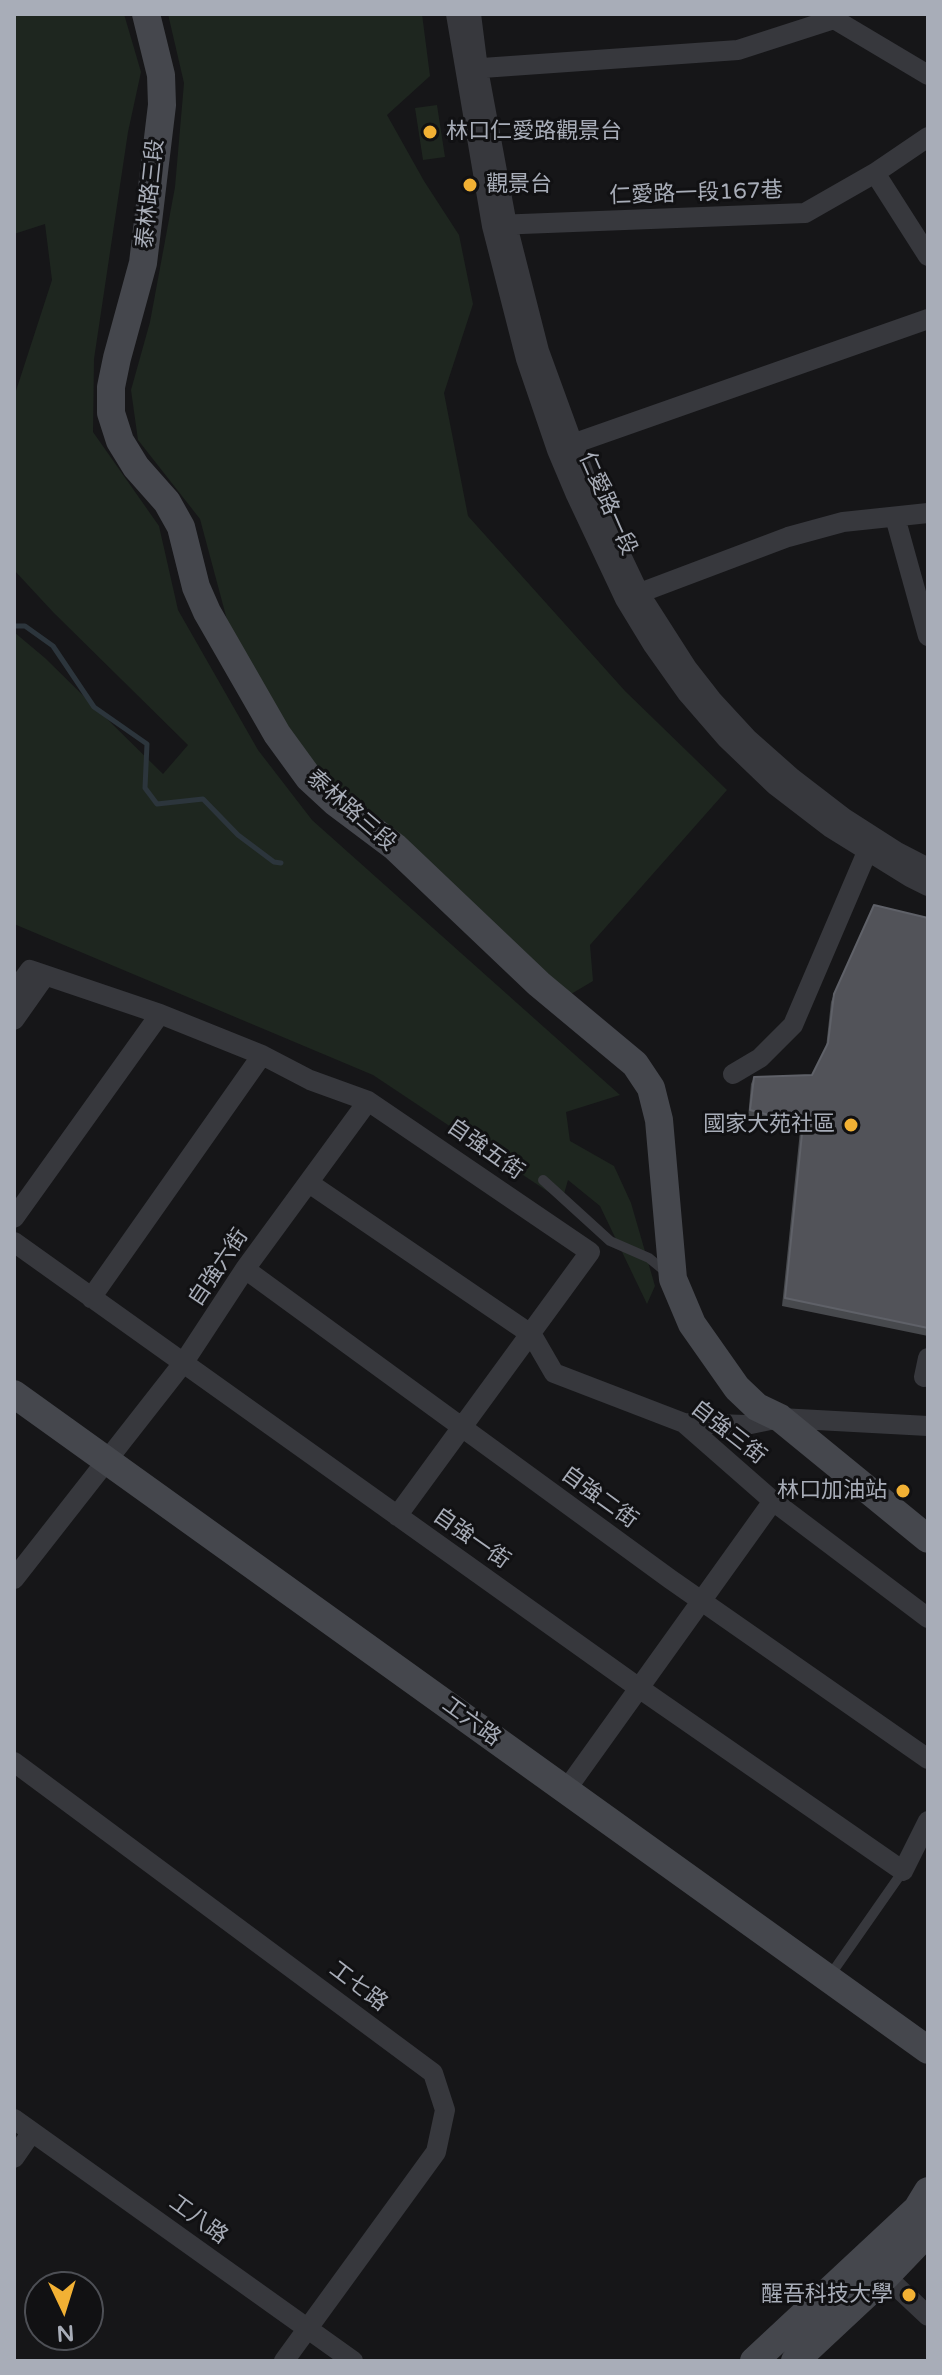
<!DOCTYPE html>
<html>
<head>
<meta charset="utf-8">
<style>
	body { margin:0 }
	#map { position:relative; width:942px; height:2375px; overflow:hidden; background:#161618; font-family:"Varela Round",sans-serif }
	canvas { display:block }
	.frame { position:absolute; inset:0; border:16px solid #a8adb8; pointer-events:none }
	.north { position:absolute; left:24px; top:2271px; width:80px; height:80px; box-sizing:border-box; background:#111113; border:2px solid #4d4f55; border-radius:50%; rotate:176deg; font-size:22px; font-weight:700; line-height:32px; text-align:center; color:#a8adb8 }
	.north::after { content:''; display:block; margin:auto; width:28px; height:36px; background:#f2b134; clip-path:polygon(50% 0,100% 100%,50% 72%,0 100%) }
</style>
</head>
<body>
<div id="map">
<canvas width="942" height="2375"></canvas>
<div class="frame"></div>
<div class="north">N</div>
</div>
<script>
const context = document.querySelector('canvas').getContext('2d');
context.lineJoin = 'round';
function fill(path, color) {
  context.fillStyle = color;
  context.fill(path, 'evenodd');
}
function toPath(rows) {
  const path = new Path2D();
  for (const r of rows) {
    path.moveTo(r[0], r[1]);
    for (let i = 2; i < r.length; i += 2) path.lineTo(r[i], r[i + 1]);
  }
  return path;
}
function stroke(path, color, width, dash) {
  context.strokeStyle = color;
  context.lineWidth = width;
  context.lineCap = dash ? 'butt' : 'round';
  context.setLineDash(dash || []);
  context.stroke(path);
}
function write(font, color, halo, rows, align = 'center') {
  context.font = font + ' "Varela Round","Noto Sans TC",sans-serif';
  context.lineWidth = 6;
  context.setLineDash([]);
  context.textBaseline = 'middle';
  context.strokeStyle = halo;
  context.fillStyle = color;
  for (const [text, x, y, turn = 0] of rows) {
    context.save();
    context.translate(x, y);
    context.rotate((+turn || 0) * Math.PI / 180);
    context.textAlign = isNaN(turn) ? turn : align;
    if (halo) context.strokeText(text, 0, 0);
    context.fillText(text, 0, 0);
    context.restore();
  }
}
const green = toPath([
	[14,14,124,14,141,72,128,132,94,359,93,432,159,526,178,610,258,750,312,820,620,1095,566,1112,570,1141,614,1166,631,1203,655,1286,647,1304,600,1206,568,1180,562,1201,373,1075,14,924,14,632,45,658,163,774,188,745,53,612,14,570,14,397,52,280,45,224,14,234],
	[168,14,422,14,430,76,387,115,424,181,459,235,473,304,444,393,468,516,625,691,727,790,590,945,593,981,566,997,317,776,230,631,200,519,138,440,131,390,150,322,175,187,184,83],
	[437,105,445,157,423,160,415,108]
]);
const stream = toPath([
	[14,626,25,626,53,646,94,707,147,744,145,788,157,804,203,799,238,835,274,862,281,863]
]);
const lane = toPath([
	[543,1180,610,1241,649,1258,666,1272],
	[829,1977,903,1871]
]);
const street = toPath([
	[456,14,492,226,526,359,557,450,576,495,625,599,653,645,687,693,726,738,775,785,831,828,910,877,928,886],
	[471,14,478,69,507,225,539,351,589,488,639,593,687,668,712,700,748,739,792,778,844,818,897,852,928,868],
	[468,69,738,50,834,19,928,75],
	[875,173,928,256],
	[496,225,805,213,875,173,928,137],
	[561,448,928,319],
	[895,517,928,636],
	[629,597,788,537,843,522,928,513],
	[14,992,30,970,160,1014,262,1055,310,1080,368,1101,590,1252,397,1516],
	[14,1020,45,976],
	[733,1074,760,1058,793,1025,867,852],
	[309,1183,532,1335,554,1373,684,1423,773,1501,928,1618],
	[14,1218,160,1014],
	[14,1242,639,1688,903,1871,928,1821],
	[245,1269,670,1579,928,1759],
	[91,1298,262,1055],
	[924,1377,928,1358],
	[684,1423,746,1425,780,1418,928,1426],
	[14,1579,184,1362,245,1269,368,1101],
	[14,1762,433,2073,445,2110,436,2152,284,2361],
	[566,1790,773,1501],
	[14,2119,353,2361],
	[14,2158,32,2132],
	[878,2269,928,2316]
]);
const secondary = toPath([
	[146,14,161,75,162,105,143,263,117,358,111,387,111,413,120,441,136,467,167,502,181,527,196,587,207,612,277,734,309,778,335,802,395,847,539,984,635,1064,651,1088,659,1120,673,1279,692,1324,737,1388,757,1407,780,1418,928,1539],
	[14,1394,928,2050],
	[754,2361,917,2209,928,2191],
	[795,2361,886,2276,928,2232]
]);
const wall = toPath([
	[928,918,928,1336,782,1306,800,1131,748,1118,751,1084,754,1077,812,1075,826,1048,831,1002,834,994]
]);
const building = toPath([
	[874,905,928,918,928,1328,785,1298,803,1124,750,1110,754,1077,812,1075,828,1043,834,994,874,905]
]);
const markers = [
	[430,132,8,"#f2b134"],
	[470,185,8,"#f2b134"],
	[851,1125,8,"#f2b134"],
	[903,1491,8,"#f2b134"],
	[909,2295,8,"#f2b134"]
];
const poiNames = [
	["林口仁愛路觀景台",446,132,"left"],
	["觀景台",486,185,"left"],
	["國家大苑社區",835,1125],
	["林口加油站",887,1491],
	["醒吾科技大學",893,2295]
];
const streetNames = [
	["泰林路三段",151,194,-84],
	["仁愛路一段167巷",696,194,-2],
	["仁愛路一段",607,504,66],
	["泰林路三段",351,811,41],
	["自強五街",485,1150,35],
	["自強六街",219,1268,-56],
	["自強三街",728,1433,38],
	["自強二街",599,1498,36],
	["自強一街",471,1539,35],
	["工六路",471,1722,36],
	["工七路",358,1987,37],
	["工八路",198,2220,36]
];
fill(green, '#1e261f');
stroke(stream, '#2c353c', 5);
stroke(lane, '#37383d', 10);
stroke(street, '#37383d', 20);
stroke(secondary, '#45474d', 28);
fill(wall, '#47494d');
fill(building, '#525359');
stroke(building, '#5f6168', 2);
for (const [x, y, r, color] of markers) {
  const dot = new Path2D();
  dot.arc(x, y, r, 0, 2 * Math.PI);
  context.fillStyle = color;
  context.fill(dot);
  stroke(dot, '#111113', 3);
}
write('22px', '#a8adb8', '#111113', poiNames, 'right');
write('22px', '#a8adb8', '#111113', streetNames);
</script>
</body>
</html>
